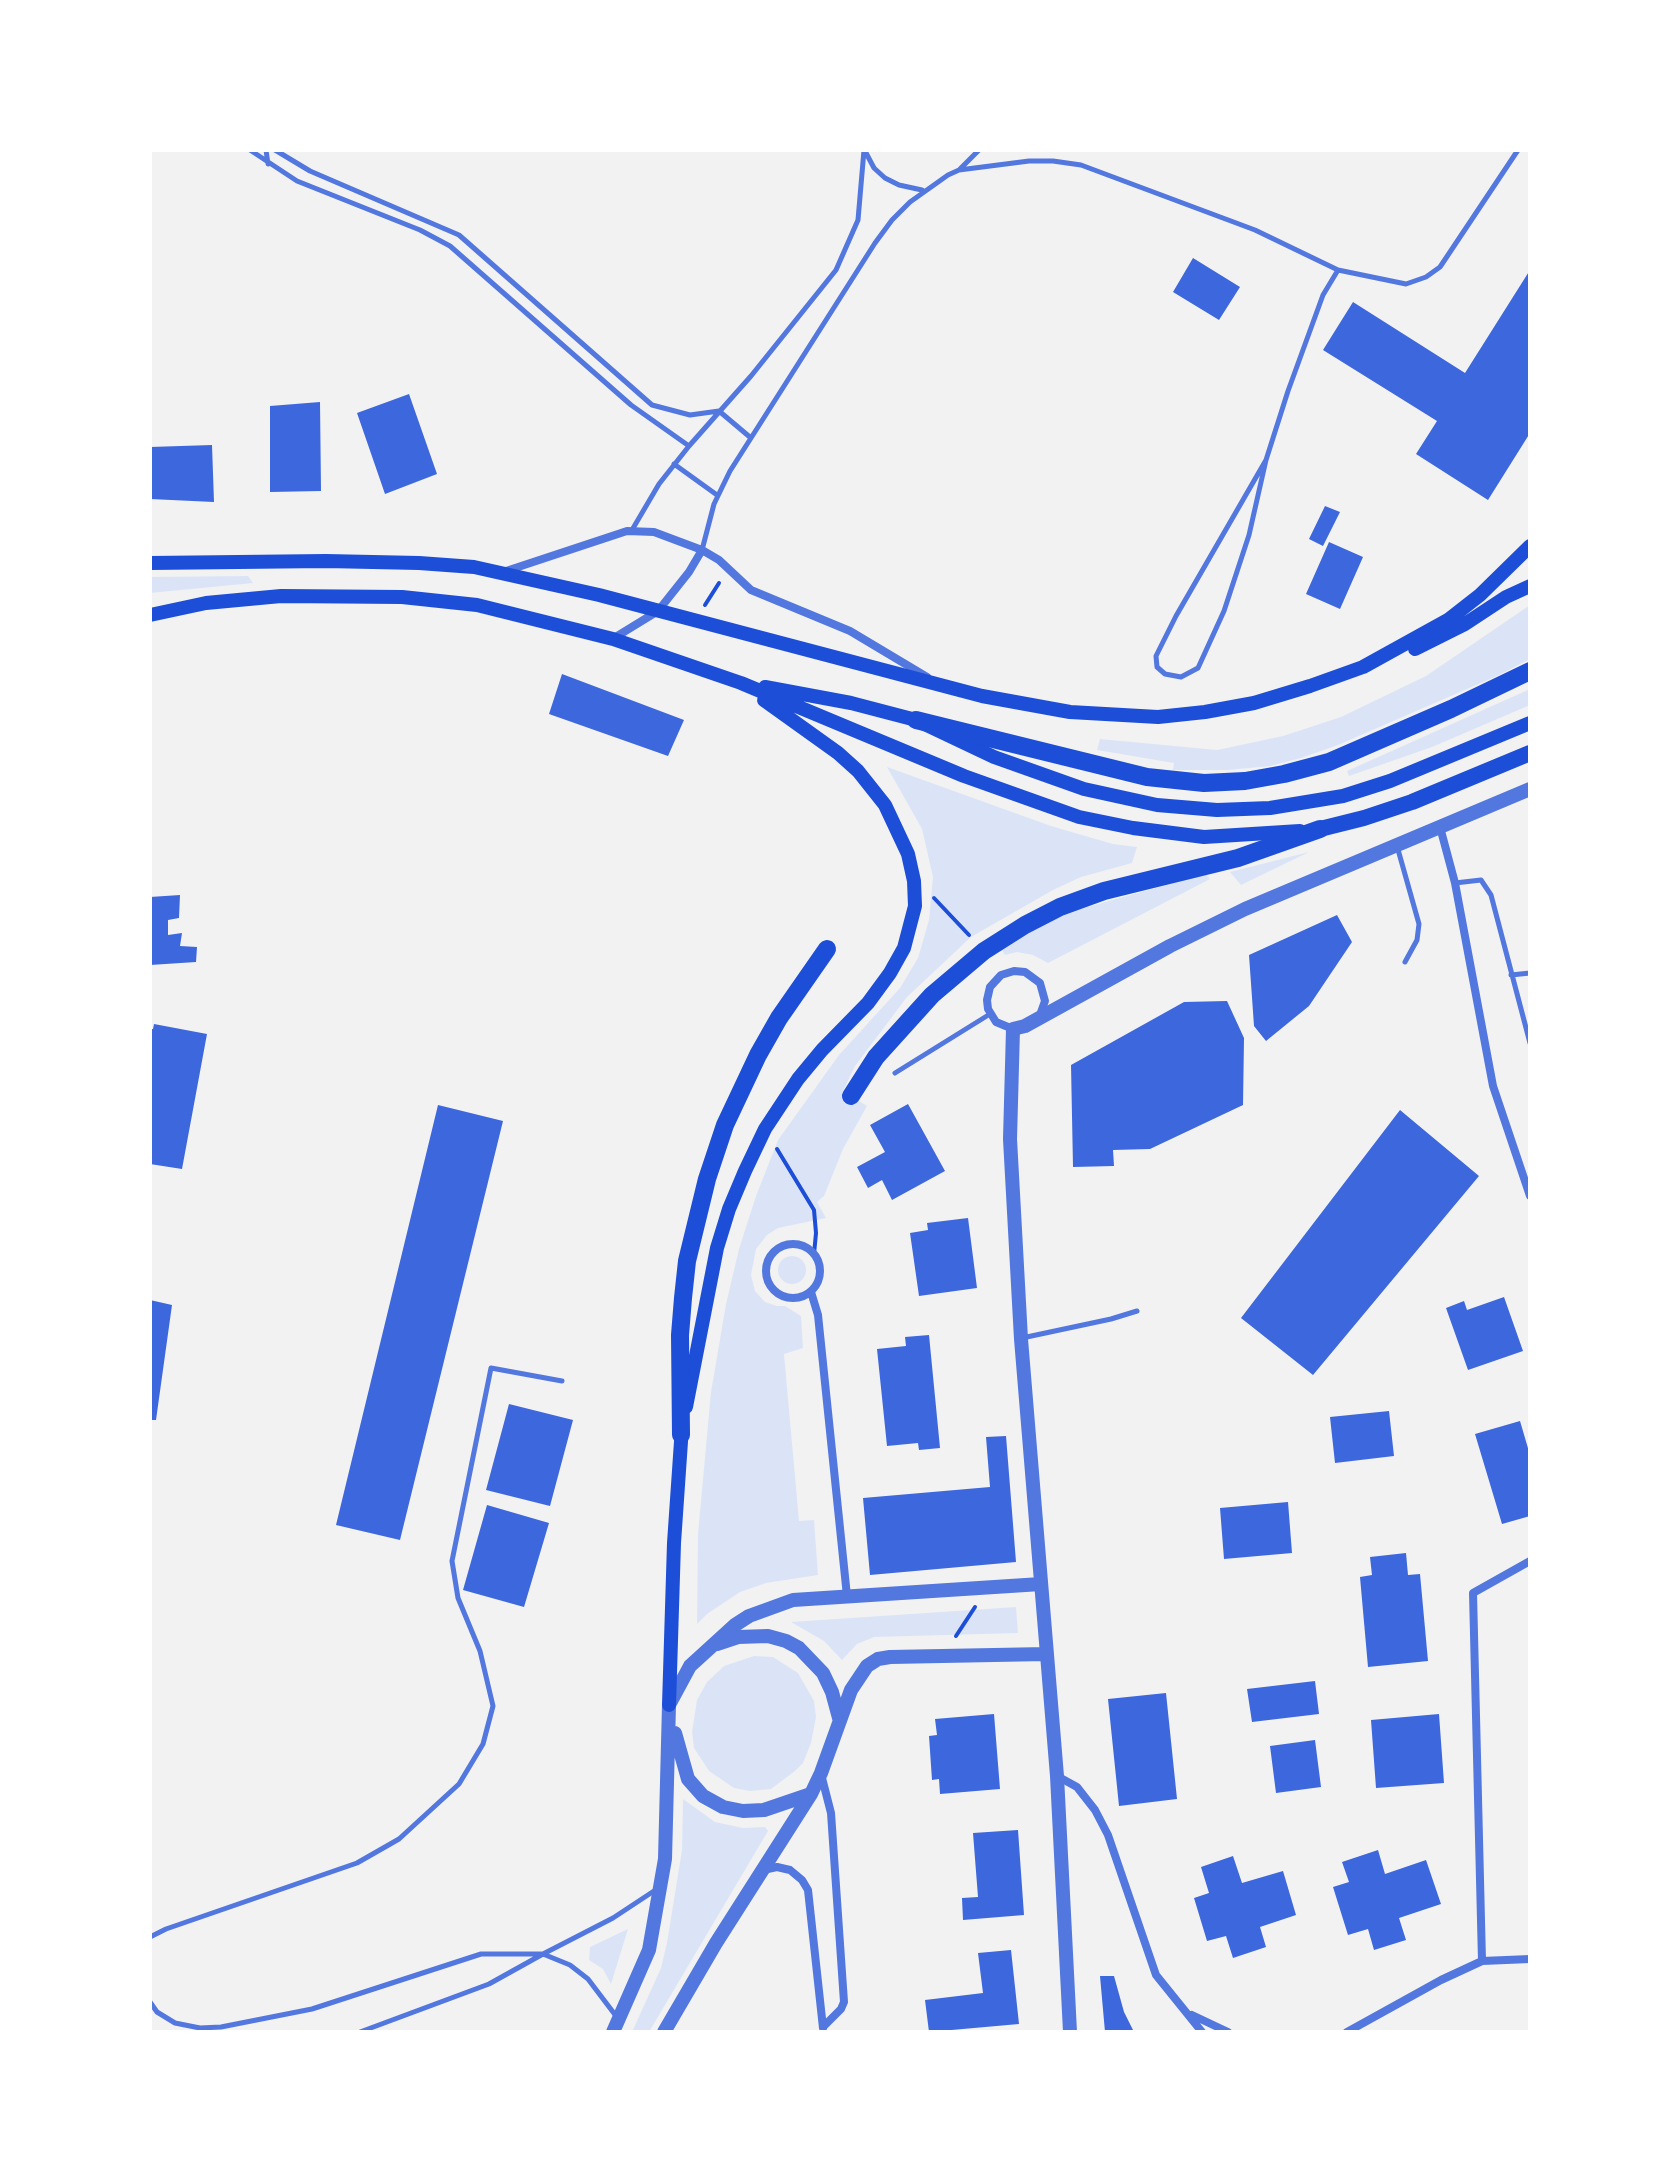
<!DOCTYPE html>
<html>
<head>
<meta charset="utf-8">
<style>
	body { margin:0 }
	#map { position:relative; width:1680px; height:2182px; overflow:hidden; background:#f2f2f2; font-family:Roboto,sans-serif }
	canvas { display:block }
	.frame { position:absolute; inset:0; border:152px solid #fff; pointer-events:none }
</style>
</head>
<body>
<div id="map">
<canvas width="1680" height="2182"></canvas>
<div class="frame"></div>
</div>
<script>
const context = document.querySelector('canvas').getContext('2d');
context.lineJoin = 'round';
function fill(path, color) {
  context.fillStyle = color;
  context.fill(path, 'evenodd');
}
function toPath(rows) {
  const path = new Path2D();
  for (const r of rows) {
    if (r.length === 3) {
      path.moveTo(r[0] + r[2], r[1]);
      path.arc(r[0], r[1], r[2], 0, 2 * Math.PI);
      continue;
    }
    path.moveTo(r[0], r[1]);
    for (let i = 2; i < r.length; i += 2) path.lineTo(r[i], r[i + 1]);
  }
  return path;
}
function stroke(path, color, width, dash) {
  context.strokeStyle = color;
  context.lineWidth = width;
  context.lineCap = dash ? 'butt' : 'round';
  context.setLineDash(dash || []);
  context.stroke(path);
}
const green = toPath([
	[248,576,253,583,150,593,150,577],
	[1530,605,1530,659,1497,676,1338,745,1301,758,1270,766,1228,770,1173,770,1174,763,1097,750,1100,739,1217,750,1283,736,1341,717,1426,676],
	[1530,689,1530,705,1432,747,1349,776,1347,771],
	[887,767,1051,826,1113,844,1137,847,1132,863,1081,877,1053,890,971,937,907,997,855,1066,843,1091,867,1106,843,1149,824,1196,817,1202,826,1218,778,1228,767,1235,756,1249,751,1275,755,1291,765,1302,777,1306,785,1306,801,1316,803,1348,784,1354,799,1521,814,1520,818,1575,766,1583,740,1592,707,1614,697,1624,698,1534,711,1392,726,1304,739,1249,756,1196,778,1140,839,1055,900,988,918,958,929,920,933,877,922,829],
	[1309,852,1241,885,1230,872],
	[1206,874,1210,879,1048,963,1033,955,1017,952,1005,955,1002,950,1035,929,1073,911],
	[792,1270,14],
	[1016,1607,1018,1633,874,1637,857,1644,842,1660,824,1641,791,1622],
	[754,1656,773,1657,798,1673,814,1701,816,1717,811,1743,803,1763,795,1771,771,1789,750,1791,734,1788,709,1771,694,1748,692,1732,697,1700,707,1682,724,1666],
	[683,1799,715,1822,743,1828,765,1827,768,1831,649,2032,632,2032,661,1968,667,1943,682,1850],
	[628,1929,611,1984,603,1969,589,1960,590,1947]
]);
const building = toPath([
	[1193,258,1240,287,1219,320,1173,292],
	[1530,270,1530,433,1488,500,1416,454,1437,421,1323,350,1353,302,1465,373],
	[409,394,437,474,385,494,357,413],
	[320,402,321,491,270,492,270,406],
	[212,445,214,502,150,499,150,447],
	[1325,506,1340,512,1323,546,1309,539],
	[1329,542,1363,557,1340,609,1306,594],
	[562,674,684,720,668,756,549,714],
	[180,895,179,918,168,920,168,935,182,933,180,946,197,947,196,962,150,965,150,897],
	[1337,915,1352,942,1309,1006,1266,1041,1254,1026,1249,955],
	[1227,1001,1244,1038,1243,1105,1150,1149,1113,1150,1114,1166,1073,1167,1071,1065,1184,1002],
	[154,1024,207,1034,182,1169,150,1164,150,1029,153,1029],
	[908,1104,945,1171,892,1200,882,1180,868,1188,857,1167,885,1152,870,1125],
	[438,1105,503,1121,400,1540,336,1525],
	[1400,1110,1479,1176,1313,1375,1241,1318],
	[968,1218,977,1288,919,1296,910,1233,928,1230,927,1223],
	[1504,1297,1523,1351,1468,1370,1446,1308,1464,1301,1467,1310],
	[150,1300,172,1305,156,1420,150,1420],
	[929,1335,940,1448,919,1450,918,1443,887,1446,877,1349,906,1346,905,1337],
	[509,1404,573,1420,550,1506,486,1490],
	[1389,1411,1394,1456,1335,1463,1330,1417],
	[1520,1421,1530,1455,1530,1516,1502,1524,1475,1434],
	[1006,1436,1016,1562,870,1575,863,1498,990,1487,986,1437],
	[1288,1502,1292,1553,1224,1559,1220,1508],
	[487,1505,549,1523,524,1607,463,1590],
	[1406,1553,1408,1575,1420,1574,1428,1661,1368,1667,1360,1577,1372,1575,1370,1557],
	[1315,1681,1319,1714,1252,1722,1247,1689],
	[1166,1693,1177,1799,1119,1806,1108,1699],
	[994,1714,1000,1789,940,1794,939,1779,932,1780,929,1736,937,1735,935,1719],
	[1439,1714,1444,1783,1376,1788,1371,1720],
	[1315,1740,1321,1787,1276,1793,1270,1746],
	[1018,1830,1024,1915,963,1920,962,1898,978,1897,973,1833],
	[1378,1850,1385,1874,1426,1860,1441,1904,1399,1918,1406,1940,1374,1950,1368,1929,1348,1935,1333,1887,1349,1882,1342,1862],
	[1233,1856,1242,1883,1283,1871,1296,1915,1260,1927,1266,1947,1233,1958,1226,1936,1207,1941,1194,1898,1209,1893,1201,1867],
	[1011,1950,1019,2024,929,2032,925,2000,983,1993,978,1953],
	[1100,1976,1114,1976,1124,2012,1134,2032,1105,2032]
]);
const path = toPath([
	[705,605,719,583],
	[934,898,969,935],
	[777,1149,814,1210,816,1233,814,1254],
	[956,1636,975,1607]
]);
const service = toPath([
	[250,150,297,181,420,230,450,246,631,405,689,446],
	[266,150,268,164],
	[275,150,310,171,459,235,652,405,690,415,719,411,751,438],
	[865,151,874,168,885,178,899,185,922,190],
	[960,169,979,150],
	[1266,460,1176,616,1156,656,1157,667,1165,674,1181,677,1198,668,1224,611,1249,535,1266,460,1288,391,1323,295,1338,270],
	[674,464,717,495],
	[632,530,659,484,689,446,751,376,836,270,858,220,864,150],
	[702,550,714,504,730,471,875,243,892,220,910,202,948,175,959,170,1029,161,1053,161,1081,165,1255,230,1338,270,1406,284,1426,277,1440,267,1518,150],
	[1397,846,1419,924,1417,940,1405,962],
	[1455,883,1481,880,1491,895,1530,1043],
	[1511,975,1530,973],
	[895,1073,990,1014],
	[1022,1338,1111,1319,1137,1311],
	[150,1937,166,1929,357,1863,399,1839,459,1784,483,1744,493,1706,480,1651,458,1598,452,1561,491,1368,562,1381],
	[150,2002,157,2012,175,2023,200,2028,221,2027,312,2009,481,1954,543,1954,489,1984,360,2032],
	[616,2016,588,1979,570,1965,543,1954,613,1918,657,1889]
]);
const minor = toPath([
	[503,572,627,531,654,532,702,550,719,560,751,590,850,631,927,677],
	[614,638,658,611,689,572,702,550],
	[1440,827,1455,883,1493,1086,1530,1196],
	[1013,1029,996,1022,988,1009,987,1000,990,987,1001,975,1014,971,1025,972,1040,983,1045,1001,1040,1015],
	[793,1271,27],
	[811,1292,818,1315,847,1596],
	[821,1774,831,1813,844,2002,841,2009,823,2027],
	[1057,1776,1077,1787,1095,1810,1108,1835,1156,1975,1202,2032],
	[763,1870,777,1867,790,1870,802,1880,808,1890,823,2028],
	[1482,1961,1473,1593,1530,1561],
	[1192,2015,1228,2032],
	[1347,2032,1441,1980,1482,1961,1530,1959]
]);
const tertiary = toPath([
	[717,1644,738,1637,768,1636,786,1641,799,1648,823,1673,832,1692,839,1718],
	[675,1733,688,1779,703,1796,723,1807,743,1811,764,1810,811,1794],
	[613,2032,649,1950,665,1859,669,1705,690,1666,735,1625,749,1616,793,1600,1041,1584],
	[664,2032,716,1943,811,1794,821,1773,851,1690,867,1666,878,1659,890,1657,1046,1654],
	[1070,2032,1057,1776,1021,1339,1010,1139,1013,1029,1025,1026,1170,946,1245,909,1530,789]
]);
const secondary = toPath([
	[150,563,326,561,419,563,474,567,599,595,982,696,1070,712,1158,717,1205,712,1254,703,1310,686,1363,667,1448,620,1480,595,1530,546],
	[150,615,206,603,281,596,402,597,477,605,613,639,741,683,964,776,1079,817,1133,828,1204,837,1300,831],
	[1415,649,1465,624,1506,597,1530,586],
	[765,687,851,703,916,720,994,757,1084,789,1157,805,1217,810,1270,808,1343,796,1390,781,1530,723],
	[686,1407,717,1248,729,1209,745,1171,765,1129,798,1079,822,1050,868,1003,890,973,904,948,915,906,914,881,908,854,885,805,858,771,838,753,764,700],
	[669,1705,674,1543,682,1427]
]);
const primary = toPath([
	[1320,829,1364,818,1412,802,1530,753]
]);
const trunk = toPath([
	[916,720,1147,777,1204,783,1245,781,1284,774,1329,762,1451,709,1530,671],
	[851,1096,876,1057,932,995,984,951,1025,925,1060,907,1104,891,1238,858,1320,829],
	[681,1435,680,1335,683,1298,687,1261,707,1179,725,1125,758,1055,779,1018,827,949]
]);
fill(green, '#dbe4f7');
fill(building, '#3d67dc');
stroke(path, '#1d4ed8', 4);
stroke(service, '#5277de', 5);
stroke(minor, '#5277de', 8);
stroke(tertiary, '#5277de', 14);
stroke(secondary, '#1d4ed8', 14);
stroke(primary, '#1d4ed8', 16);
stroke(trunk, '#1d4ed8', 18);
</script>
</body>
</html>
